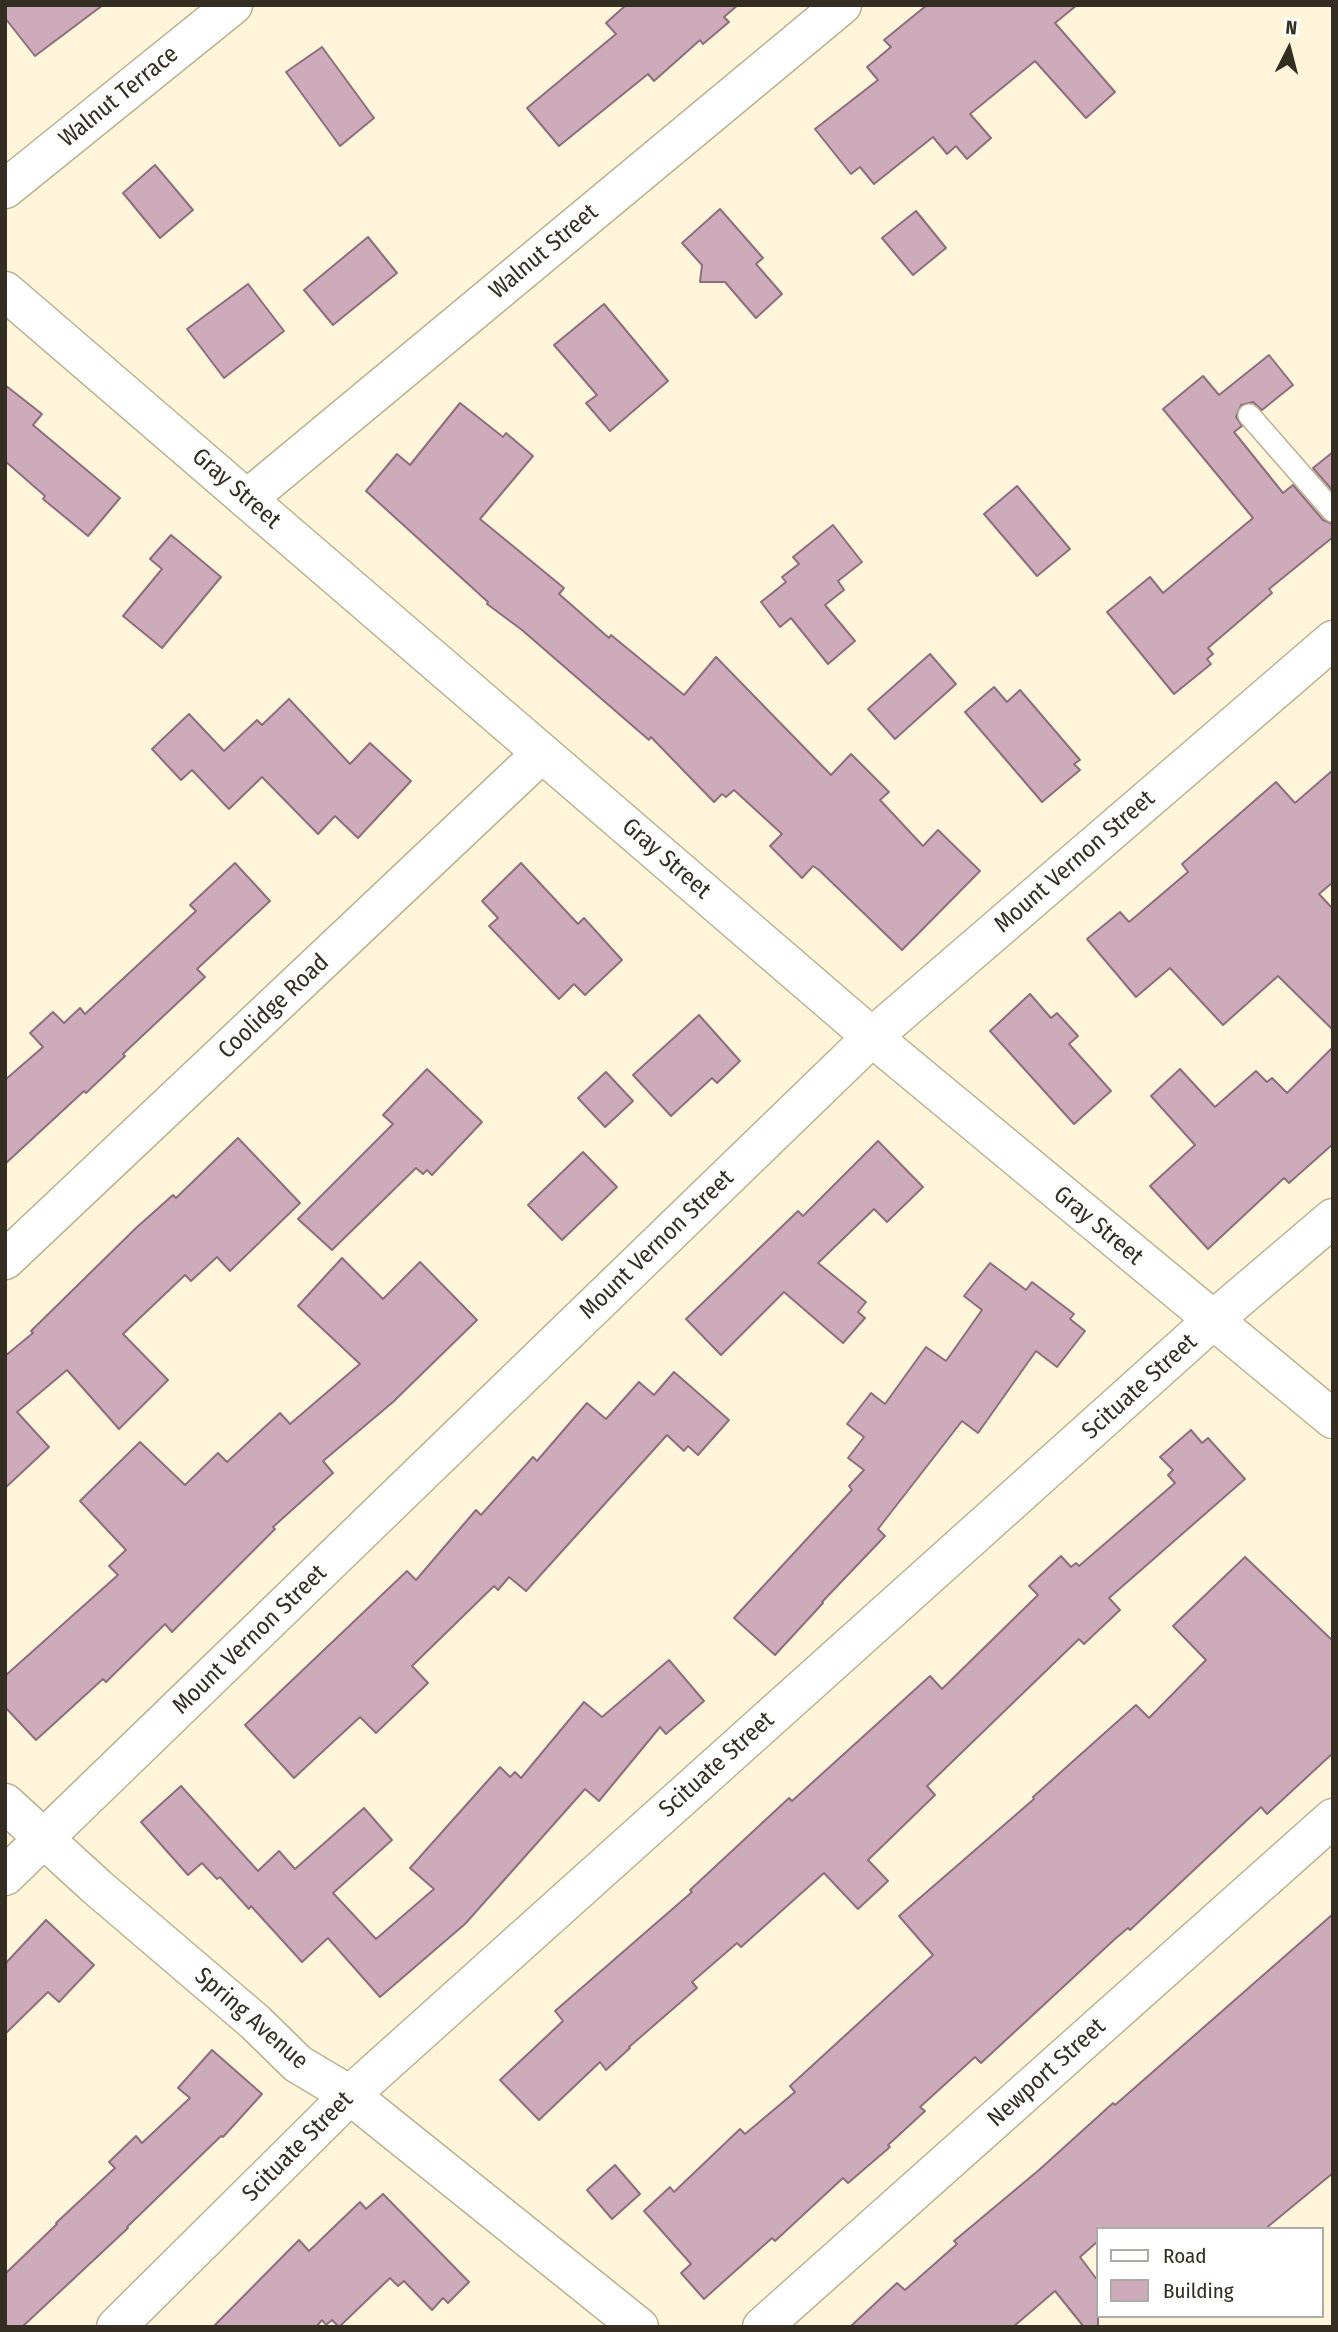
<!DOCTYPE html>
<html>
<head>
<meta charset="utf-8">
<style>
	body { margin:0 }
	#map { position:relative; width:1338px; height:2332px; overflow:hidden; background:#fff5da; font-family:"Fira Sans Condensed",sans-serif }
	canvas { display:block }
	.frame { position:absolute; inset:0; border:7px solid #332e21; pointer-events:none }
	.legend { position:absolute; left:1096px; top:2227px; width:228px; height:91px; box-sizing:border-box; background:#fff; border:2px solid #adaba6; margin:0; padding:9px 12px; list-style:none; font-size:21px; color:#332e21 }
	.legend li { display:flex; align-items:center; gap:14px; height:35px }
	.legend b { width:35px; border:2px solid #adaba6 }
	.north { position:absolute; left:1254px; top:14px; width:70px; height:70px; -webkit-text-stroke:5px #fff; paint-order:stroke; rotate:6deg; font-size:19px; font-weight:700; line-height:28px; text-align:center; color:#332e21 }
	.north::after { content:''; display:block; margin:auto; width:24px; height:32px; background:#332e21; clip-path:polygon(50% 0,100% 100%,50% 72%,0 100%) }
</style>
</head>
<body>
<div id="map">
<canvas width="1338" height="2332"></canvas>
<div class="frame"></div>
<ul class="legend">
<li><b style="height:9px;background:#fff"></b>Road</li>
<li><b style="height:19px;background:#ceabbb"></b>Building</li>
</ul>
<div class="north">N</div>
</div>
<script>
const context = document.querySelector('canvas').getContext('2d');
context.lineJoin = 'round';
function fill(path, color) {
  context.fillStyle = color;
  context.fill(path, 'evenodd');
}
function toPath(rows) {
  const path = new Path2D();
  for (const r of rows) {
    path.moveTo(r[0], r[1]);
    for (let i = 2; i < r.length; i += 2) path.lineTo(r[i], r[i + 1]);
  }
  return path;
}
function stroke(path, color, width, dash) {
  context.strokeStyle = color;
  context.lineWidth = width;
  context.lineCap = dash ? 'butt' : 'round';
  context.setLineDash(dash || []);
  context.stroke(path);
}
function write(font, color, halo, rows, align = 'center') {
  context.font = font + ' "Fira Sans Condensed",sans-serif';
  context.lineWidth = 5;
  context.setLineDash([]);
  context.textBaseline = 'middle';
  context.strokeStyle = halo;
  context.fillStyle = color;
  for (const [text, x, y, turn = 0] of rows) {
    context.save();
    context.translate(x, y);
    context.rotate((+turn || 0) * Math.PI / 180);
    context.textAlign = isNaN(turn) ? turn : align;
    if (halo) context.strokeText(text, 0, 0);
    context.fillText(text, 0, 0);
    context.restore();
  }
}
const building = toPath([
	[5,5,103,5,35,56,5,18,5,5],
	[626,5,738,5,724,17,729,22,703,44,700,40,654,81,648,74,559,146,527,108,616,34,606,23,626,5],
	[927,5,1077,5,1055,23,1115,92,1086,118,1035,61,970,114,991,138,967,159,956,146,947,154,933,137,874,184,860,167,851,174,815,129,878,80,867,67,891,47,884,40,927,5],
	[322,47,374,118,340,146,286,72,322,47],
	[155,165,193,210,160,238,123,193,155,165],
	[720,209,763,258,756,264,782,294,756,318,725,282,700,282,702,265,682,243,720,209],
	[916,211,946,248,913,275,882,238,916,211],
	[368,237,397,273,333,325,304,290,368,237],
	[248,284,284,331,224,378,187,329,248,284],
	[604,304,668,381,610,431,586,403,597,395,554,345,604,304],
	[1269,355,1293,385,1262,410,1253,402,1241,405,1236,417,1242,426,1234,432,1283,493,1293,485,1323,520,1333,524,1333,537,1269,589,1272,593,1208,648,1213,654,1207,659,1211,664,1174,694,1107,612,1150,577,1163,593,1253,518,1163,409,1203,376,1219,395,1269,355],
	[5,385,42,414,33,425,120,498,88,536,43,499,45,496,5,461,5,385],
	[460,403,503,437,506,433,533,456,480,519,564,588,559,594,609,638,611,635,684,695,716,657,831,775,851,754,889,792,880,800,923,846,938,830,980,871,902,950,819,870,813,866,802,878,770,846,782,834,734,790,726,797,722,794,714,802,651,737,649,740,522,630,487,604,488,602,366,491,397,454,410,465,460,403],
	[1333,452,1333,491,1313,468,1333,452],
	[1017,486,1070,549,1037,576,984,514,1017,486],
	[833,525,862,562,838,581,844,590,825,605,855,641,828,664,791,618,780,627,761,602,786,582,782,577,799,564,793,557,833,525],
	[171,535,221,577,162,648,123,616,162,569,150,559,171,535],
	[930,654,956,684,895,739,868,709,930,654],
	[994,687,1007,702,1020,690,1080,760,1074,764,1080,770,1042,802,965,712,994,687],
	[289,699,350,764,370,743,411,781,358,838,335,816,318,834,262,777,229,809,192,770,181,780,152,749,189,714,224,751,257,720,262,725,289,699],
	[1333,770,1333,882,1319,894,1333,909,1333,1030,1278,976,1223,1025,1170,968,1136,997,1087,939,1120,912,1129,922,1135,917,1188,872,1182,864,1276,782,1295,803,1333,770],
	[235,863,270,901,197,969,205,977,123,1054,125,1056,86,1093,84,1091,5,1164,5,1080,43,1047,30,1033,53,1012,64,1023,80,1008,85,1014,196,911,190,905,235,863],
	[521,863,578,924,584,918,622,960,585,995,574,984,559,999,489,926,498,918,482,901,521,863],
	[1030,994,1051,1018,1057,1013,1078,1036,1069,1044,1111,1091,1074,1124,990,1031,1030,994],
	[699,1015,740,1061,717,1083,712,1078,671,1116,633,1075,699,1015],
	[1333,1047,1333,1144,1289,1183,1284,1178,1208,1249,1150,1186,1195,1145,1151,1096,1180,1069,1215,1107,1256,1071,1267,1082,1272,1078,1287,1093,1333,1047],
	[427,1069,482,1122,432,1175,427,1170,423,1174,416,1168,332,1250,298,1219,393,1124,383,1115,427,1069],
	[606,1072,633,1101,605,1127,578,1098,606,1072],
	[238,1138,300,1203,230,1271,217,1257,191,1281,185,1275,123,1334,168,1380,119,1429,67,1370,17,1412,49,1447,5,1488,5,1356,33,1333,31,1331,136,1228,173,1195,176,1198,238,1138],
	[878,1141,923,1187,887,1222,874,1209,818,1263,866,1302,858,1312,865,1318,843,1343,784,1292,721,1355,686,1319,798,1211,803,1216,878,1141],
	[583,1152,617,1187,562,1240,528,1205,583,1152],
	[342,1258,383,1299,420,1262,477,1320,393,1402,323,1461,333,1473,273,1527,275,1529,172,1632,165,1624,106,1682,103,1679,36,1740,5,1707,5,1676,118,1575,109,1566,126,1550,80,1501,140,1442,185,1485,218,1453,227,1462,280,1413,290,1424,360,1364,298,1306,342,1258],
	[990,1263,1026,1290,1032,1282,1074,1314,1070,1319,1085,1331,1057,1367,1036,1351,978,1433,962,1421,878,1529,885,1536,822,1602,823,1603,775,1655,734,1618,852,1490,849,1486,864,1470,848,1458,864,1437,847,1424,871,1393,885,1404,926,1347,946,1361,982,1310,964,1296,990,1263],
	[674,1372,729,1420,698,1455,688,1446,684,1451,667,1435,526,1591,509,1577,498,1590,494,1586,412,1666,428,1683,376,1733,360,1717,294,1778,245,1725,407,1571,416,1580,476,1510,481,1515,533,1457,537,1461,587,1403,606,1419,639,1382,654,1395,674,1372],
	[1191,1430,1202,1443,1208,1438,1245,1479,1109,1598,1120,1610,1084,1644,1079,1639,927,1786,935,1795,868,1860,888,1881,858,1909,824,1873,741,1947,737,1943,692,1982,697,1988,629,2047,630,2048,606,2070,600,2062,539,2120,500,2080,563,2021,555,2011,692,1892,690,1890,789,1798,792,1801,930,1676,942,1689,1038,1595,1029,1586,1061,1556,1071,1567,1076,1563,1079,1566,1175,1483,1168,1475,1173,1470,1160,1457,1191,1430],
	[1245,1557,1333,1641,1333,1753,1267,1814,1261,1807,1130,1930,1128,1928,1116,1938,981,2063,975,2057,920,2107,925,2111,888,2145,890,2147,848,2183,843,2178,775,2241,772,2238,704,2299,681,2273,691,2264,644,2211,670,2187,674,2192,740,2129,745,2134,795,2092,790,2086,933,1955,899,1916,1034,1799,1033,1797,1136,1705,1149,1718,1206,1660,1173,1626,1245,1557],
	[669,1660,704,1701,666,1734,660,1727,599,1801,585,1789,465,1924,380,1997,328,1938,302,1962,251,1906,249,1909,220,1877,217,1879,202,1863,188,1875,141,1822,181,1786,258,1871,279,1851,295,1869,364,1808,392,1840,333,1893,376,1939,434,1889,410,1868,500,1767,510,1777,515,1772,521,1778,584,1702,602,1717,669,1660],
	[1333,1914,1333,2173,1265,2229,1098,2229,1098,2241,1080,2257,1098,2281,1098,2327,1084,2327,1055,2291,1013,2327,850,2327,897,2283,905,2290,957,2244,954,2241,1039,2170,1113,2103,1115,2105,1333,1914],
	[46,1920,94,1965,59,2002,48,1992,5,2034,5,1964,46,1920],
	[212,2050,262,2094,223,2137,221,2136,127,2227,128,2228,22,2327,5,2327,5,2274,57,2224,56,2223,115,2168,109,2162,136,2136,142,2143,190,2098,178,2088,212,2050],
	[615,2165,640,2194,612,2219,587,2190,615,2165],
	[383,2194,469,2282,448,2303,443,2298,432,2310,404,2281,398,2286,390,2278,339,2327,332,2320,326,2325,322,2320,316,2327,213,2327,299,2240,309,2251,360,2202,366,2209,383,2194]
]);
const lane = toPath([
	[1249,415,1333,511]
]);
const street = toPath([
	[5,189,233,5],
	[247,499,842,5],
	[5,1260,542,753],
	[5,1803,98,1888,255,2022,298,2064,350,2095,639,2327],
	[5,1876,872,1037,1333,640],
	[116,2327,350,2095,1212,1321,1333,1218],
	[762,2327,1333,1818]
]);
const secondary = toPath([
	[5,291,872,1037,1333,1419]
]);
const streetNames = [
	["Walnut Terrace",119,97,-39],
	["Walnut Street",544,252,-40],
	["Gray Street",236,489,41],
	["Gray Street",666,859,41],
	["Mount Vernon Street",1075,862,-41],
	["Coolidge Road",274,1007,-43],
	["Gray Street",1098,1226,40],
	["Mount Vernon Street",657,1245,-44],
	["Scituate Street",1140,1387,-42],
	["Mount Vernon Street",250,1640,-44],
	["Scituate Street",717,1765,-42],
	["Spring Avenue",251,2019,41],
	["Newport Street",1047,2073,-42],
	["Scituate Street",298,2147,-45]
];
fill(building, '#ceabbb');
stroke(building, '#8e6e7d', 2);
stroke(lane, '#bcb090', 24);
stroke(street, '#bcb090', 41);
stroke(secondary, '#bcb090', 41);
stroke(lane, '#fff', 21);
stroke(street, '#fff', 38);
stroke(secondary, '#fff', 38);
write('24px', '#332e21', '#fff', streetNames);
</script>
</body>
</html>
